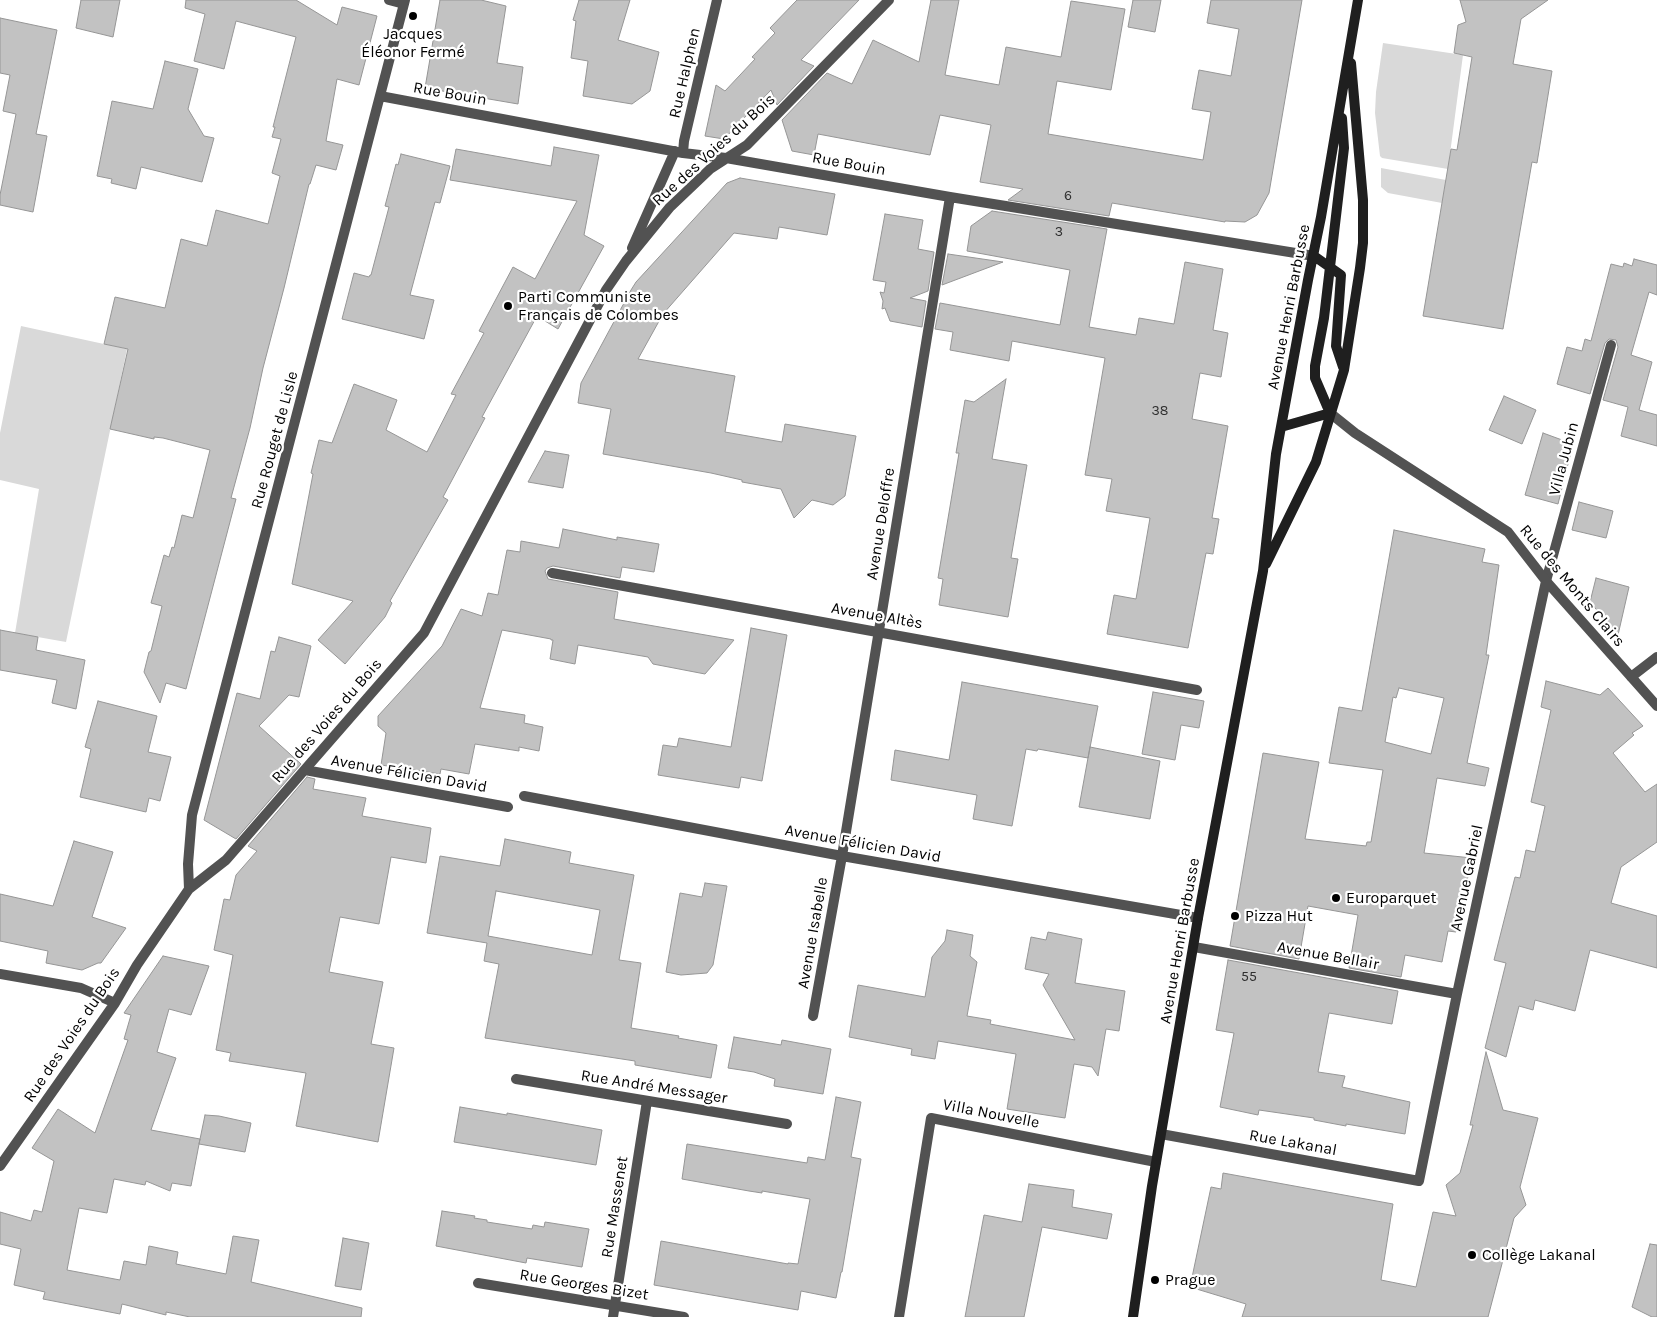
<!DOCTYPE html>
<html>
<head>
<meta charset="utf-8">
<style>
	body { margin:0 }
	canvas { display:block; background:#fff }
</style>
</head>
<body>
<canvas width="1657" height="1317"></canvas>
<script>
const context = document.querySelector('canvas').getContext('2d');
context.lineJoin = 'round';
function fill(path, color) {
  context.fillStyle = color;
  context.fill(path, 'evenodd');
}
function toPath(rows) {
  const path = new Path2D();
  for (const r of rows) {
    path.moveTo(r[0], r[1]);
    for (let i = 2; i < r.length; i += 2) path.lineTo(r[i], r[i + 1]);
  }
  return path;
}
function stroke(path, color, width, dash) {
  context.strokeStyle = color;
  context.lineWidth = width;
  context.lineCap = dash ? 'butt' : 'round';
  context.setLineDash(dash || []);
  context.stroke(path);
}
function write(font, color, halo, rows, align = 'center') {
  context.font = font + ' Karla,sans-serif';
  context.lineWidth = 4.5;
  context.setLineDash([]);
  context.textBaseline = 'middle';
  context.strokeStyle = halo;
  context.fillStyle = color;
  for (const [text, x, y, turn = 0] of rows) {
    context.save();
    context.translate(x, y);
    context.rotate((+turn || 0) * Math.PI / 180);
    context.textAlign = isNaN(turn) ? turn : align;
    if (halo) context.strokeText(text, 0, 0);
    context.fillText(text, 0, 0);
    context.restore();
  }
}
const green = toPath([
	[1383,43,1463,55,1448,169,1382,158,1380,156,1375,113,1376,92],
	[1381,168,1446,180,1442,203,1388,193,1381,187],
	[21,326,127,349,66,642,15,633,39,489,0,480,0,433]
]);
const building = toPath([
	[81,0,120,0,113,37,76,28,81,0],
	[186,0,296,0,337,25,342,7,377,16,359,85,337,79,326,141,343,145,336,170,316,165,310,184,309,184,284,288,263,368,250,428,231,498,236,499,186,689,166,683,160,703,144,672,149,652,151,651,162,606,151,603,164,555,169,557,172,547,174,548,182,515,193,518,210,450,163,438,154,437,154,439,110,429,128,349,104,344,115,297,165,308,181,239,207,246,216,210,268,224,280,176,272,173,281,139,272,137,275,127,273,127,296,37,236,21,224,69,194,61,205,14,185,8,186,0],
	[440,0,481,0,506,6,497,63,523,67,518,104,425,88,440,0],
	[579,0,630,0,618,40,659,52,650,91,632,104,583,96,588,61,571,58,576,21,573,20,579,0],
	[797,0,859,0,801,60,814,66,777,105,771,90,724,139,705,136,716,85,725,91,755,59,752,57,775,33,770,28,797,0],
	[931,0,959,0,945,75,999,85,1006,47,1061,57,1071,1,1125,9,1111,90,1057,81,1048,134,1203,160,1211,112,1192,109,1199,70,1231,76,1239,29,1207,23,1211,0,1302,0,1269,193,1257,215,1245,222,1225,221,1225,222,1112,203,1109,216,1008,200,1023,189,980,182,991,125,940,115,930,155,818,134,814,155,792,151,782,120,827,73,852,84,873,40,919,62,931,0],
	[1133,0,1161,0,1155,32,1128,27,1133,0],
	[1460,0,1548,0,1521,19,1513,64,1552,71,1537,163,1532,162,1503,329,1423,316,1451,149,1457,150,1472,57,1454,53,1458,25,1466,22,1460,0],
	[0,18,57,30,36,134,47,136,33,212,0,205,0,195,16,114,3,111,10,75,0,73,0,18],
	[165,61,198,69,188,109,204,136,214,138,202,182,141,167,136,189,111,183,112,179,97,176,112,101,153,109,165,61],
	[554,147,599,155,584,235,604,246,558,329,537,316,482,417,485,418,443,497,448,500,390,601,392,603,385,617,345,664,318,640,353,601,292,584,313,474,311,473,319,440,332,443,354,384,397,400,386,430,427,452,456,395,451,394,484,333,479,331,513,267,535,279,577,201,450,180,456,149,551,166,554,147],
	[401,154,450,166,440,203,435,202,410,295,434,300,424,339,342,319,354,273,369,277,370,275,371,275,389,207,385,206,390,187,396,164,398,165,401,154],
	[740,178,835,194,827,235,779,227,777,239,734,233,663,314,638,359,735,376,725,432,782,442,785,424,856,436,845,496,833,505,812,500,794,518,781,489,742,482,742,480,711,473,603,454,611,409,578,403,581,383,631,290,636,282,727,183,740,178],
	[992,211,1107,229,1089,327,1136,335,1139,318,1174,324,1185,262,1223,269,1213,330,1228,333,1221,377,1200,373,1192,419,1228,426,1212,518,1219,519,1213,554,1206,553,1188,648,1107,634,1114,595,1136,599,1150,518,1106,511,1112,479,1085,475,1105,358,1012,341,1009,361,950,350,953,332,935,329,940,303,1060,325,1070,270,967,251,971,226,992,211],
	[885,214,923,220,918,249,934,252,928,291,910,298,926,301,922,327,890,321,885,308,882,309,883,301,880,292,884,293,886,282,873,280,885,214],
	[948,254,1003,262,942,285,948,254],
	[1634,259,1657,265,1657,295,1649,292,1631,355,1652,362,1639,410,1657,415,1657,446,1621,436,1628,407,1603,400,1618,347,1616,340,1609,339,1605,343,1590,394,1557,384,1567,347,1582,351,1585,339,1591,341,1611,264,1623,267,1624,263,1632,266,1634,259],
	[1006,379,992,459,1027,465,1011,558,1018,559,1008,617,939,605,943,579,938,578,959,453,956,453,965,400,974,402,1006,379],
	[1504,396,1536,410,1522,444,1489,430,1504,396],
	[1543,433,1573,444,1558,504,1525,495,1543,433],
	[545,451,569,455,563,488,528,482,545,451],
	[1579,502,1613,511,1606,538,1572,530,1579,502],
	[563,529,617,540,617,537,659,544,654,572,622,567,620,578,553,566,547,568,545,571,548,579,618,592,614,619,734,640,705,674,653,664,648,657,578,645,575,664,550,659,553,640,551,640,551,639,502,630,480,708,525,715,524,723,543,727,539,751,519,747,519,751,475,744,469,774,441,769,440,774,381,765,386,733,378,726,378,716,442,646,461,609,482,616,488,593,498,595,507,550,520,552,521,541,559,548,563,529],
	[1394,530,1485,549,1482,562,1499,565,1486,655,1489,655,1467,763,1489,768,1485,786,1437,778,1424,853,1472,858,1456,932,1448,931,1442,962,1405,955,1401,977,1349,968,1358,915,1308,906,1299,959,1230,946,1263,753,1319,762,1305,839,1366,846,1367,842,1371,842,1383,770,1329,763,1339,707,1362,711,1394,530],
	[1399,688,1444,698,1431,754,1385,742,1393,697,1396,698,1399,688],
	[1596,578,1629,587,1618,635,1590,602,1596,578],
	[751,628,787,635,762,781,741,777,739,788,658,775,663,745,677,747,679,738,731,747,751,628],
	[0,630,38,637,36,650,85,660,76,709,52,703,57,680,0,670,0,630],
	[279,637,311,646,299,697,289,695,259,726,301,764,236,839,204,820,237,693,260,699,271,651,275,652,279,637],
	[1546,681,1600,695,1608,688,1643,726,1632,733,1634,735,1613,753,1645,792,1657,784,1657,842,1621,867,1611,903,1657,916,1657,968,1590,950,1575,1011,1535,1000,1533,1010,1519,1006,1506,1057,1485,1048,1506,963,1494,960,1515,877,1520,878,1526,850,1535,852,1545,806,1531,802,1551,710,1541,707,1546,681],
	[962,682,1098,706,1088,758,1038,749,1037,751,1026,749,1012,826,973,819,977,795,891,780,895,750,949,760,962,682],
	[1153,692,1204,701,1199,728,1181,725,1175,760,1142,754,1153,692],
	[98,701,157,716,148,752,171,757,160,801,149,798,146,812,80,797,91,749,85,747,98,701],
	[1090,747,1160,761,1150,819,1079,807,1090,747],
	[307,777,315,779,313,789,366,798,362,816,431,828,426,863,391,857,379,924,340,917,329,972,383,982,371,1044,394,1048,378,1142,296,1126,306,1073,229,1061,231,1053,216,1050,233,955,214,950,224,899,230,900,236,875,257,851,248,846,307,777],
	[505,839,571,852,569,863,634,875,619,960,641,963,631,1028,679,1036,678,1038,717,1045,711,1078,635,1065,635,1061,485,1038,499,964,484,961,487,943,427,933,440,856,500,866,505,839],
	[496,891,600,910,592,955,488,936,496,891],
	[74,841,113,852,92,917,126,928,101,963,98,963,82,970,46,963,48,951,0,941,0,894,53,906,74,841],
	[705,883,727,886,713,965,707,973,681,975,666,972,680,893,702,897,705,883],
	[947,930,973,935,970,956,977,962,967,1016,991,1020,990,1024,1075,1040,1043,985,1049,974,1025,969,1031,937,1046,940,1048,932,1082,939,1075,983,1125,991,1119,1031,1106,1029,1098,1076,1092,1067,1074,1064,1065,1118,1007,1109,1016,1054,938,1041,935,1059,911,1055,912,1049,849,1037,858,985,925,997,932,957,945,941,947,930],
	[163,956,209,966,191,1015,169,1009,157,1052,176,1058,151,1130,200,1139,191,1186,172,1183,170,1191,146,1181,145,1185,114,1179,107,1213,79,1208,67,1270,120,1280,124,1261,146,1265,149,1246,178,1252,176,1264,226,1274,233,1236,259,1240,251,1282,362,1308,361,1317,190,1317,166,1312,166,1315,122,1304,120,1314,43,1299,45,1292,14,1285,21,1249,0,1244,0,1212,31,1221,34,1210,42,1212,54,1161,32,1148,58,1109,95,1133,128,1040,124,1039,131,1015,124,1013,163,956],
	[1228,960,1398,991,1392,1024,1329,1013,1318,1072,1345,1076,1342,1087,1410,1102,1405,1134,1346,1124,1346,1126,1314,1120,1314,1118,1259,1110,1258,1115,1220,1107,1234,1033,1216,1030,1228,960],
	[734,1037,781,1045,782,1040,831,1049,823,1094,774,1086,775,1079,754,1072,728,1068,734,1037],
	[1486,1052,1503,1110,1538,1118,1520,1187,1526,1205,1514,1218,1488,1317,1242,1317,1246,1304,1190,1287,1211,1187,1221,1189,1223,1173,1393,1204,1381,1280,1416,1287,1433,1212,1456,1216,1446,1185,1460,1173,1473,1125,1470,1125,1486,1052],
	[836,1097,861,1102,851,1157,861,1159,842,1272,841,1272,836,1298,801,1291,798,1310,654,1285,661,1241,788,1264,788,1263,798,1264,810,1199,762,1191,762,1193,749,1191,682,1179,687,1144,807,1163,808,1157,825,1160,836,1097],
	[460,1107,507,1115,507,1113,602,1130,596,1165,454,1142,460,1107],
	[205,1115,219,1116,251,1123,245,1152,199,1144,205,1115],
	[1029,1184,1074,1190,1072,1207,1112,1214,1107,1239,1042,1227,1024,1317,965,1317,984,1215,1022,1222,1029,1184],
	[442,1211,475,1216,474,1218,487,1220,487,1222,532,1229,533,1225,544,1227,545,1222,589,1229,582,1267,527,1258,526,1263,436,1246,442,1211],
	[343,1238,369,1243,361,1290,335,1286,343,1238],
	[1650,1244,1657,1245,1657,1317,1652,1317,1632,1307,1650,1244]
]);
const service = toPath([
	[1546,581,1611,345]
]);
const minor = toPath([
	[389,0,404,4],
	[380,96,683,153,726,158,950,197,1314,256],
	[683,153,684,141,717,0],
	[632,248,675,151],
	[1330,413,1355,433,1508,532,1546,581,1657,706],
	[552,573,1197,690],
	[1631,677,1657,657],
	[305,770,508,807],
	[524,796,842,856,1198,918],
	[189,889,188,864,192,815,405,0],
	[1194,947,1457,994],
	[0,974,81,988,115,1003],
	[813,1016,842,856,950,197],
	[516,1079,787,1124],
	[1161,1134,1419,1181,1457,994,1546,581],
	[0,1166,115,1003,137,965,189,889,226,860,424,633,606,290,626,261,670,207,710,169,747,145,889,0],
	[478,1283,684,1317],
	[613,1317,647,1101],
	[899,1317,931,1118,1156,1162]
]);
const secondary = toPath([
	[1314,256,1341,275,1336,346,1343,367],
	[1330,413,1315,378,1315,366,1324,318,1344,148,1342,118],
	[1281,427,1330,413],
	[1266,564,1316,462,1344,370,1360,268,1363,243,1363,200,1351,63],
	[1133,1317,1152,1186,1198,918,1263,571,1276,454,1308,280,1321,217,1358,0]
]);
const markers = [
	[413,16,5,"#000"],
	[508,306,5,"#000"],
	[1336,898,5,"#000"],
	[1235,916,5,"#000"],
	[1472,1255,5,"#000"],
	[1155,1280,5,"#000"]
];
const numberNames = [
	["6",1068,196],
	["3",1059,232],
	["38",1160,411],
	["55",1249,977]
];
const poiNames = [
	["Jacques",413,34,"center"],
	["Éléonor Fermé",413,52,"center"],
	["Parti Communiste",518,297],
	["Français de Colombes",518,315],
	["Europarquet",1346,898],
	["Pizza Hut",1245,916],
	["Collège Lakanal",1482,1255],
	["Prague",1165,1280]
];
const streetNames = [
	["Rue Halphen",685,73,-77],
	["Rue Bouin",450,94,10],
	["Rue des Voies du Bois",714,150,-42],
	["Rue Bouin",849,164,10],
	["Avenue Henri Barbusse",1289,307,-79],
	["Rue Rouget de Lisle",275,440,-75],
	["Villa Jubin",1564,459,-75],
	["Avenue Deloffre",881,524,-81],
	["Rue des Monts Clairs",1572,586,50],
	["Avenue Altès",877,616,10],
	["Rue des Voies du Bois",327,721,-49],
	["Avenue Félicien David",409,774,10],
	["Avenue Félicien David",863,844,10],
	["Avenue Gabriel",1467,878,-78],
	["Avenue Isabelle",813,933,-80],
	["Avenue Henri Barbusse",1180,941,-80],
	["Avenue Bellair",1328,956,10],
	["Rue des Voies du Bois",72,1035,-56],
	["Rue André Messager",654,1087,9],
	["Villa Nouvelle",991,1114,11],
	["Rue Lakanal",1293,1143,10],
	["Rue Massenet",615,1207,-81],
	["Rue Georges Bizet",584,1285,9]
];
fill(green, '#d9d9d9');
fill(building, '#c2c2c2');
stroke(building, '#969696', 1);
stroke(service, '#525252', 10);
stroke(minor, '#525252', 10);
stroke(secondary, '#1f1f1f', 10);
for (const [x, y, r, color] of markers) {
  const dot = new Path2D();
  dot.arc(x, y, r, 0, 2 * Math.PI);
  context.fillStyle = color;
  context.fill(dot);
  stroke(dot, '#fff', 2);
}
write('14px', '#303030', null, numberNames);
write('16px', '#000', '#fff', poiNames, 'left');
write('16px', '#000', '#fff', streetNames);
</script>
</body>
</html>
